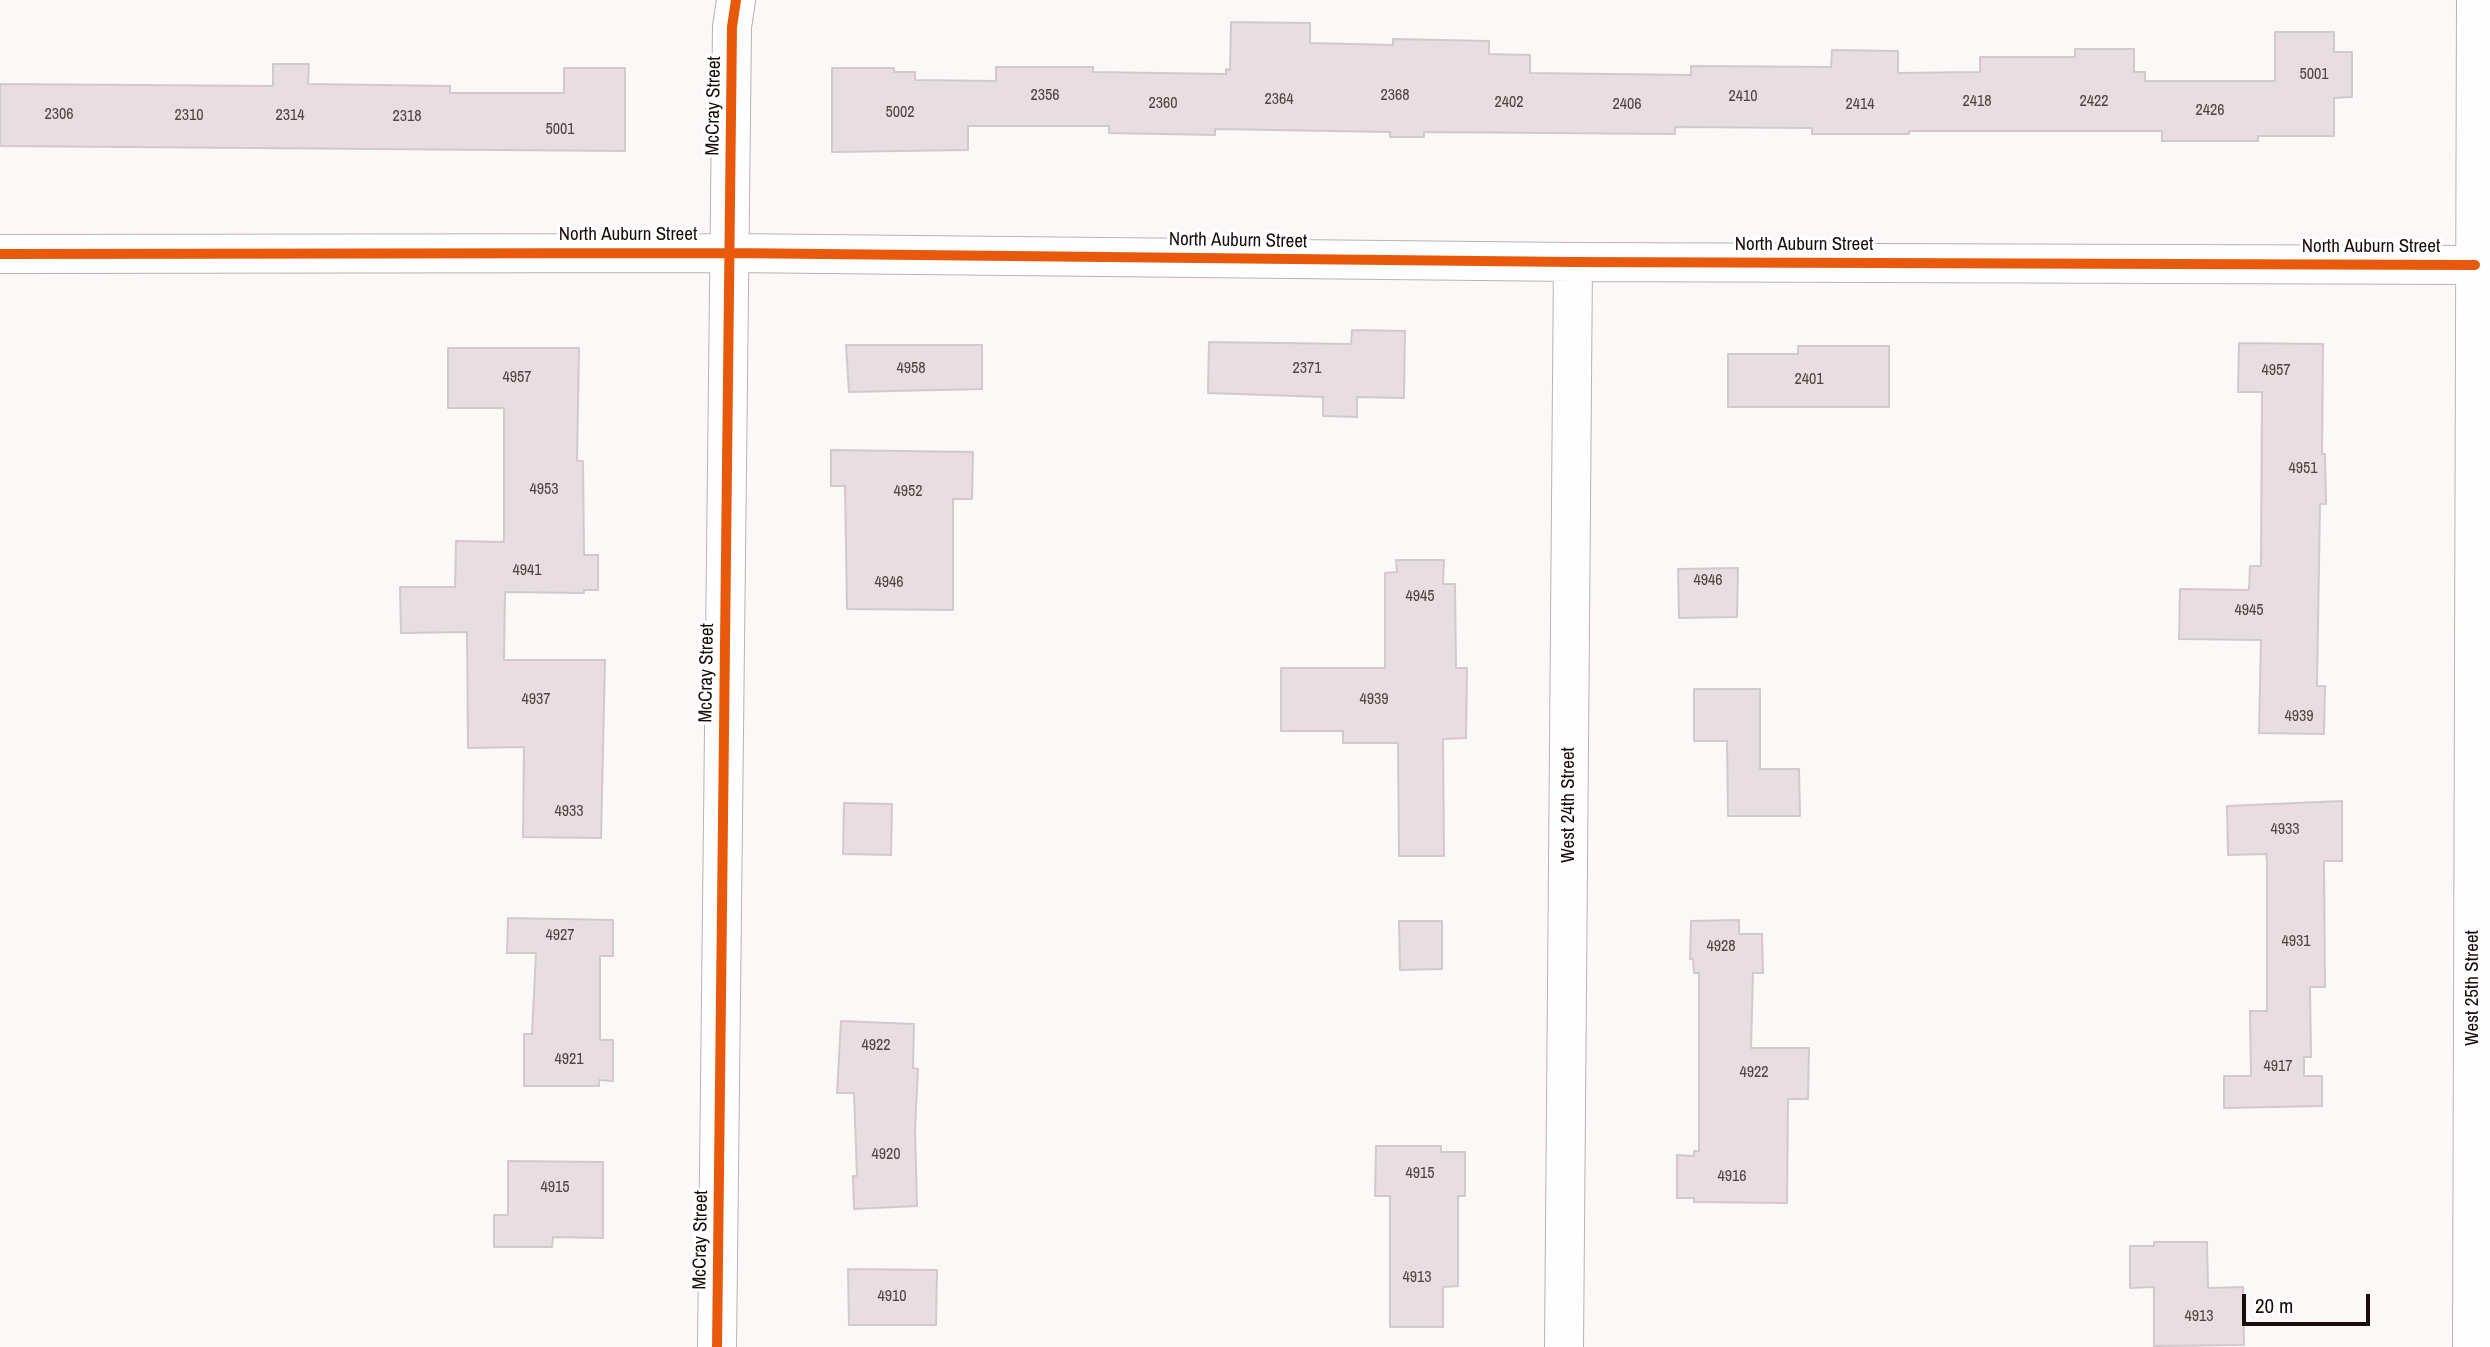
<!DOCTYPE html>
<html>
<head>
<meta charset="utf-8">
<style>
	body { margin:0 }
	#map { position:relative; width:2490px; height:1347px; overflow:hidden; background:#fdf8f8; font-family:"Archivo Narrow",sans-serif }
	canvas { display:block }
	.scale { position:absolute; left:2242px; top:1294px; width:128px; height:32px; box-sizing:border-box; border:4px solid #1a0e0c; border-top:0; padding-left:9px; font-size:21px; line-height:24px; white-space:nowrap; color:#1a0e0c; -webkit-text-stroke:5px #fff; paint-order:stroke }
</style>
</head>
<body>
<div id="map">
<canvas width="2490" height="1347"></canvas>
<div class="scale">20 m</div>
</div>
<script>
const context = document.querySelector('canvas').getContext('2d');
context.lineJoin = 'round';
function fill(path, color) {
  context.fillStyle = color;
  context.fill(path, 'evenodd');
}
function toPath(rows) {
  const path = new Path2D();
  for (const r of rows) {
    path.moveTo(r[0], r[1]);
    for (let i = 2; i < r.length; i += 2) path.lineTo(r[i], r[i + 1]);
  }
  return path;
}
function stroke(path, color, width, dash) {
  context.strokeStyle = color;
  context.lineWidth = width;
  context.lineCap = dash ? 'butt' : 'round';
  context.setLineDash(dash || []);
  context.stroke(path);
}
function write(font, color, halo, rows, align = 'center') {
  context.font = font + ' "Archivo Narrow",sans-serif';
  context.lineWidth = 6;
  context.setLineDash([]);
  context.textBaseline = 'middle';
  context.strokeStyle = halo;
  context.fillStyle = color;
  for (const [text, x, y, turn = 0] of rows) {
    context.save();
    context.translate(x, y);
    context.rotate((+turn || 0) * Math.PI / 180);
    context.textAlign = isNaN(turn) ? turn : align;
    if (halo) context.strokeText(text, 0, 0);
    context.fillText(text, 0, 0);
    context.restore();
  }
}
const building = toPath([
	[1231,22,1310,23,1310,43,1393,45,1393,39,1489,41,1489,54,1530,55,1530,73,1691,75,1691,66,1831,67,1832,50,1898,51,1898,73,1980,72,1980,57,2075,57,2075,49,2134,49,2134,72,2145,72,2145,81,2275,81,2275,32,2334,32,2334,52,2352,52,2352,97,2334,98,2334,136,2258,136,2258,141,2162,141,2162,131,1909,131,1909,134,1812,134,1812,128,1675,127,1675,134,1424,132,1424,137,1390,137,1390,132,1215,129,1215,135,1109,133,1109,126,968,126,968,150,832,152,832,68,894,68,894,72,915,72,915,80,996,81,996,67,1093,67,1093,72,1226,74,1226,69,1230,70,1231,22],
	[273,64,309,64,308,84,450,86,450,93,564,93,564,68,625,68,625,151,0,146,0,84,273,86,273,64],
	[1352,330,1405,331,1404,398,1357,397,1357,417,1323,416,1323,397,1208,393,1209,342,1351,344,1352,330],
	[2239,343,2323,344,2322,454,2325,454,2326,504,2320,504,2317,686,2325,686,2324,734,2259,733,2261,640,2179,639,2180,589,2249,590,2250,566,2261,566,2262,392,2238,392,2239,343],
	[846,345,982,345,982,389,849,392,846,345],
	[1798,346,1889,346,1889,407,1728,407,1728,354,1798,354,1798,346],
	[448,348,579,348,577,461,583,461,584,555,598,555,598,590,584,590,584,593,505,592,504,660,605,660,601,838,523,837,524,747,468,748,467,632,401,633,400,587,455,587,456,541,504,542,504,408,448,408,448,348],
	[831,450,973,452,972,499,953,499,953,610,847,609,845,486,831,486,831,450],
	[1396,560,1444,560,1443,584,1455,584,1456,668,1467,668,1466,738,1443,739,1444,856,1399,856,1398,743,1343,743,1343,731,1281,731,1281,668,1385,668,1385,573,1397,572,1396,560],
	[1738,568,1737,617,1679,618,1678,569,1738,568],
	[1694,689,1760,689,1760,769,1799,769,1800,816,1728,816,1727,741,1694,741,1694,689],
	[2342,801,2342,861,2324,861,2325,987,2310,987,2311,1057,2304,1057,2304,1076,2322,1076,2322,1106,2224,1108,2224,1076,2251,1076,2250,1011,2267,1011,2267,861,2266,854,2228,855,2227,806,2342,801],
	[844,803,892,804,891,855,843,854,844,803],
	[508,918,613,920,613,956,600,956,600,1040,613,1040,613,1081,599,1080,599,1086,524,1086,524,1034,532,1034,536,953,507,953,508,918],
	[1739,920,1739,934,1762,934,1763,973,1753,973,1751,1048,1809,1048,1808,1099,1788,1099,1787,1203,1694,1202,1694,1198,1677,1198,1677,1155,1694,1156,1694,1151,1699,1151,1699,973,1694,973,1693,959,1690,959,1691,921,1739,920],
	[1399,921,1442,921,1442,969,1400,970,1399,921],
	[841,1021,914,1024,913,1068,918,1069,915,1129,917,1206,854,1209,853,1176,857,1176,854,1093,837,1093,841,1021],
	[1376,1146,1441,1146,1441,1152,1465,1152,1465,1196,1458,1196,1458,1286,1443,1287,1443,1327,1390,1327,1390,1196,1375,1196,1376,1146],
	[508,1161,603,1162,603,1238,553,1237,552,1247,494,1247,494,1215,508,1215,508,1161],
	[2154,1242,2207,1242,2208,1288,2243,1287,2244,1345,2154,1346,2154,1287,2130,1288,2130,1246,2154,1246,2154,1242],
	[848,1269,937,1270,936,1325,849,1325,848,1269]
]);
const minor = toPath([
	[0,254,730,253,1573,262,2475,265],
	[717,1347,732,27,736,0],
	[1564,1347,1573,262]
]);
const major = toPath([
	[2472,1347,2476,0]
]);
const cycleway = toPath([
	[0,254,730,253,1573,262,2475,265],
	[717,1347,732,27,736,0]
]);
const numberNames = [
	["5001",2314,75],
	["2356",1045,96],
	["2368",1395,96],
	["2410",1743,97],
	["2364",1279,100],
	["2418",1977,102],
	["2422",2094,102],
	["2402",1509,103],
	["2360",1163,104],
	["2406",1627,105],
	["2414",1860,105],
	["2426",2210,111],
	["5002",900,113],
	["2306",59,115],
	["2310",189,116],
	["2314",290,116],
	["2318",407,117],
	["5001",560,130],
	["4958",911,369],
	["2371",1307,369],
	["4957",2276,371],
	["4957",517,378],
	["2401",1809,380],
	["4951",2303,469],
	["4953",544,490],
	["4952",908,492],
	["4941",527,571],
	["4946",1708,581],
	["4946",889,583],
	["4945",1420,597],
	["4945",2249,611],
	["4937",536,700],
	["4939",1374,700],
	["4939",2299,717],
	["4933",569,812],
	["4933",2285,830],
	["4927",560,936],
	["4931",2296,942],
	["4928",1721,947],
	["4922",876,1046],
	["4921",569,1060],
	["4917",2278,1067],
	["4922",1754,1073],
	["4920",886,1155],
	["4915",1420,1174],
	["4916",1732,1177],
	["4915",555,1188],
	["4913",1417,1278],
	["4910",892,1297],
	["4913",2199,1317]
];
const streetNames = [
	["McCray Street",714,106,-89],
	["North Auburn Street",628,235],
	["North Auburn Street",1238,241,1],
	["North Auburn Street",1804,245],
	["North Auburn Street",2371,247],
	["McCray Street",707,673,-89],
	["West 24th Street",1569,805,-90],
	["West 25th Street",2473,988,-90],
	["McCray Street",701,1240,-89]
];
fill(building, '#e8dde0');
stroke(building, '#d2c9cb', 2);
stroke(minor, '#bbb2b2', 40);
stroke(major, '#bbb2b2', 40);
stroke(minor, '#fffefe', 38);
stroke(major, '#fffefe', 38);
stroke(cycleway, '#e8590c', 10);
write('16px', '#504443', null, numberNames);
write('19px', '#1a0e0c', '#fff', streetNames);
</script>
</body>
</html>
